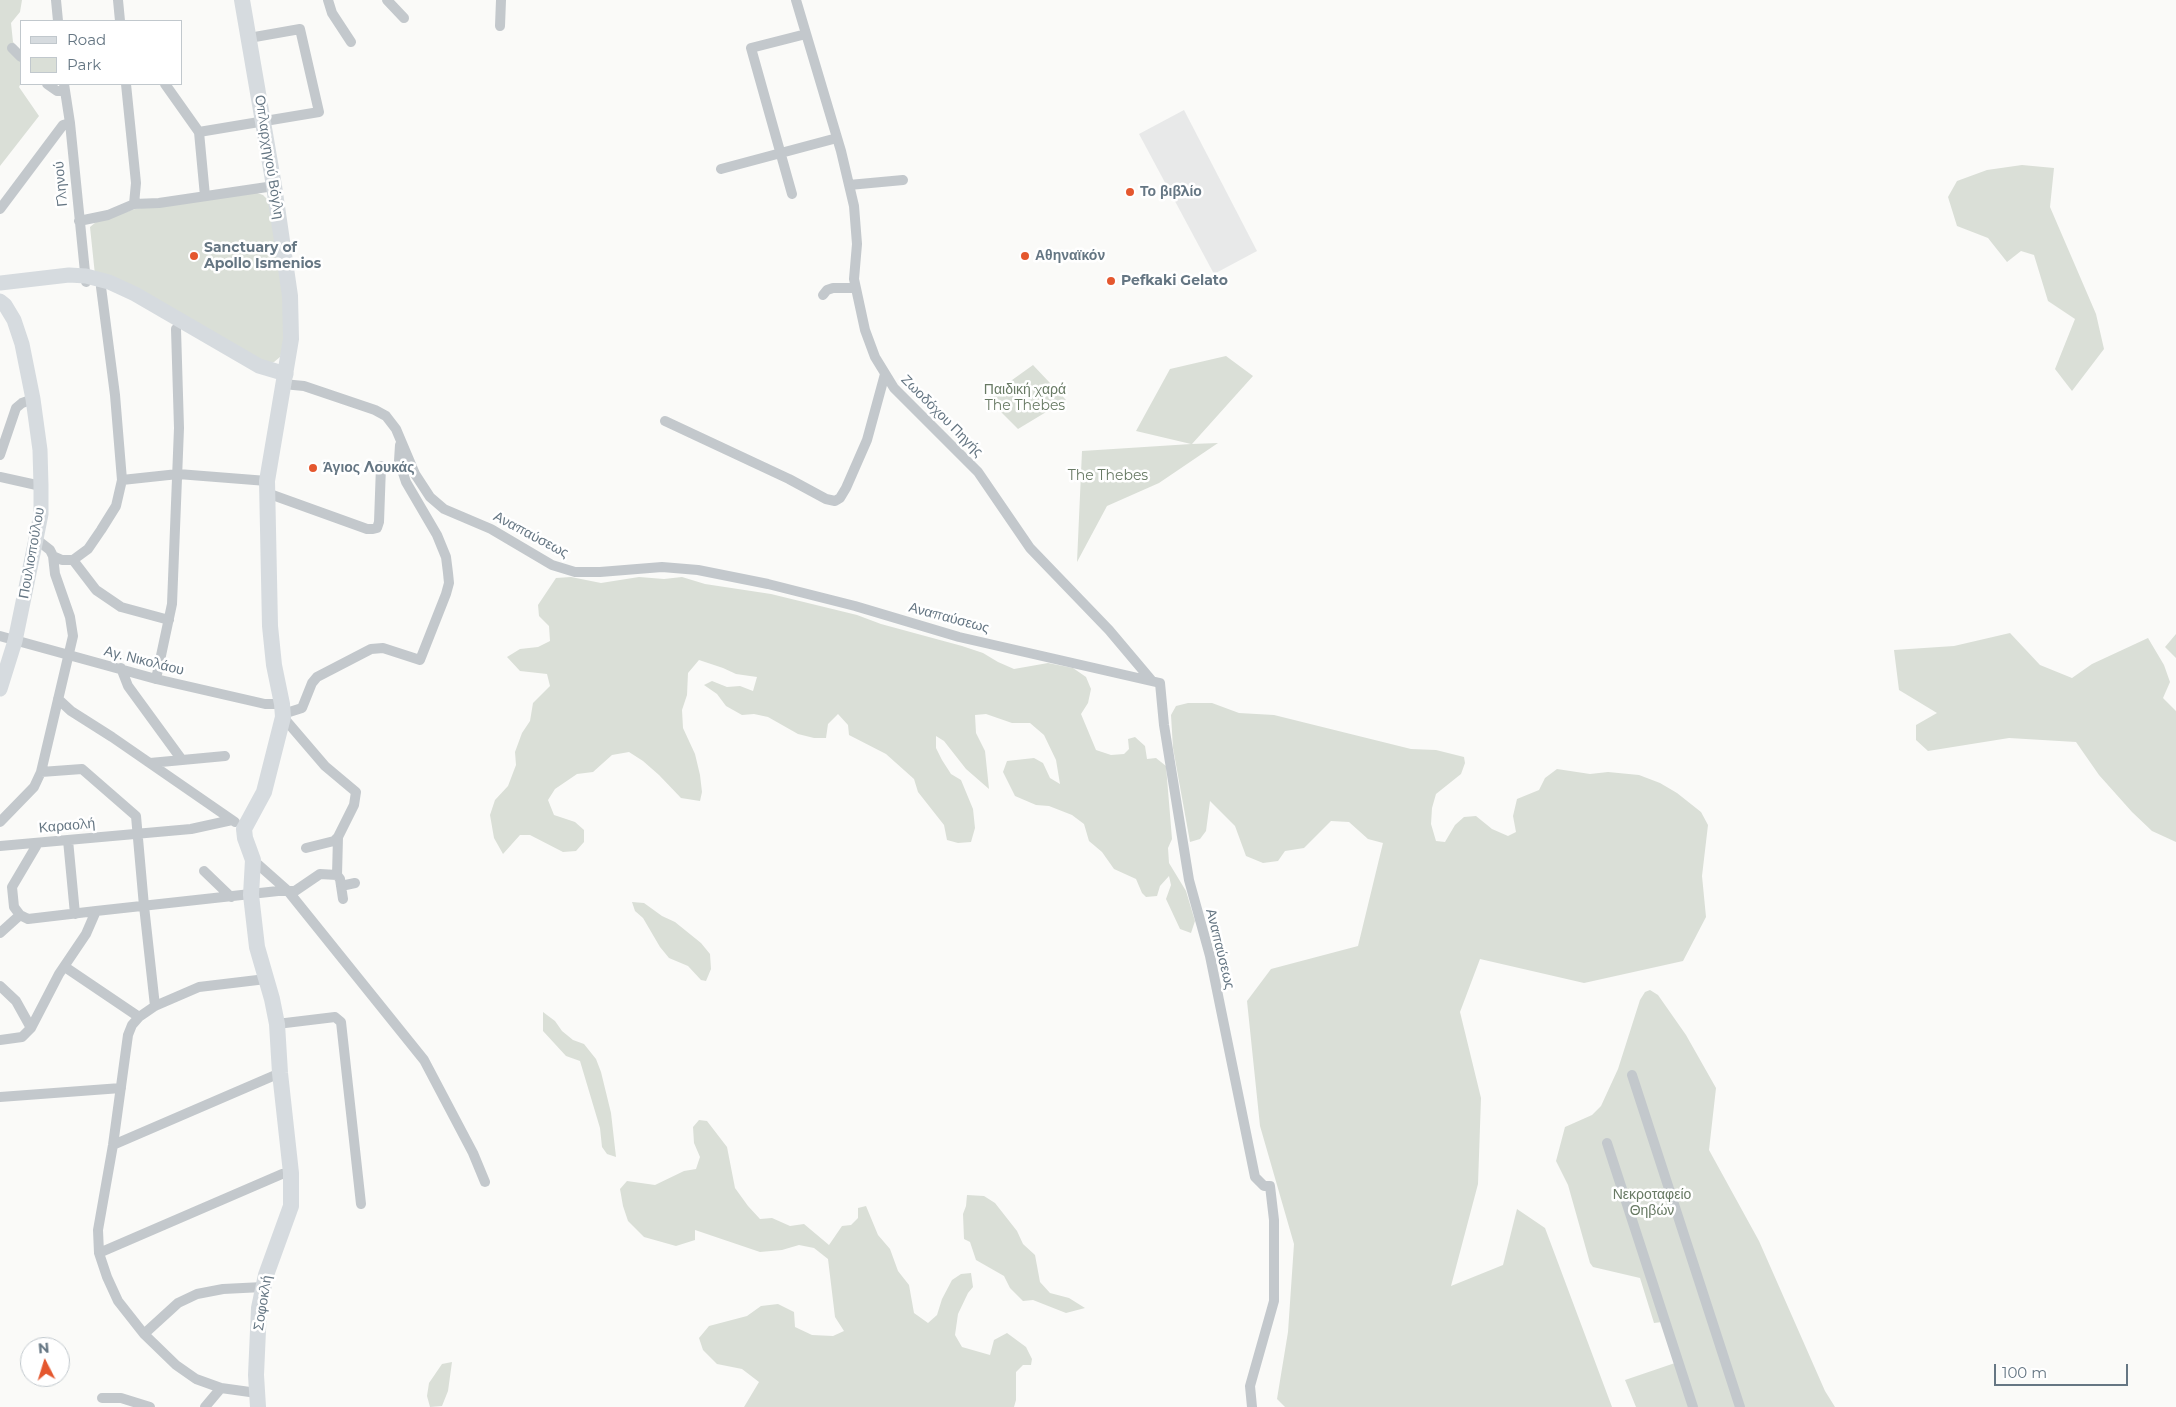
<!DOCTYPE html>
<html>
<head>
<meta charset="utf-8">
<style>
	body { margin:0 }
	#map { position:relative; width:2176px; height:1407px; overflow:hidden; background:#fafaf8; font-family:Montserrat,sans-serif }
	canvas { display:block }
	.legend { position:absolute; left:20px; top:20px; width:162px; height:65px; box-sizing:border-box; background:#fff; border:1px solid #c1c8cd; margin:0; padding:6px 9px; list-style:none; font-size:15px; color:#657683 }
	.legend li { display:flex; align-items:center; gap:10px; height:25px }
	.legend b { width:25px; border:1px solid #c1c8cd }
	.north { position:absolute; left:20px; top:1337px; width:50px; height:50px; box-sizing:border-box; background:#fff; border:1px solid #c1c8cd; border-radius:50%; rotate:355deg; font-size:14px; font-weight:700; line-height:20px; text-align:center; color:#657683 }
	.north::after { content:''; display:block; margin:auto; width:18px; height:22px; background:#e4572e; clip-path:polygon(50% 0,100% 100%,50% 72%,0 100%) }
	.scale { position:absolute; left:1994px; top:1364px; width:134px; height:22px; box-sizing:border-box; border:2px solid #657683; border-top:0; padding-left:6px; font-size:15px; line-height:18px; white-space:nowrap; color:#657683; -webkit-text-stroke:4px #fff; paint-order:stroke }
</style>
</head>
<body>
<div id="map">
<canvas width="2176" height="1407"></canvas>
<ul class="legend">
<li><b style="height:6px;background:#d6dbdf"></b>Road</li>
<li><b style="height:14px;background:#dadfd7"></b>Park</li>
</ul>
<div class="north">N</div>
<div class="scale">100 m</div>
</div>
<script>
const context = document.querySelector('canvas').getContext('2d');
context.lineJoin = 'round';
function fill(path, color) {
  context.fillStyle = color;
  context.fill(path, 'evenodd');
}
function toPath(rows) {
  const path = new Path2D();
  for (const r of rows) {
    path.moveTo(r[0], r[1]);
    for (let i = 2; i < r.length; i += 2) path.lineTo(r[i], r[i + 1]);
  }
  return path;
}
function stroke(path, color, width, dash) {
  context.strokeStyle = color;
  context.lineWidth = width;
  context.lineCap = dash ? 'butt' : 'round';
  context.setLineDash(dash || []);
  context.stroke(path);
}
function write(font, color, halo, rows, align = 'center') {
  context.font = font + ' Montserrat,sans-serif';
  context.lineWidth = 5;
  context.setLineDash([]);
  context.textBaseline = 'middle';
  context.strokeStyle = halo;
  context.fillStyle = color;
  for (const [text, x, y, turn = 0] of rows) {
    context.save();
    context.translate(x, y);
    context.rotate((+turn || 0) * Math.PI / 180);
    context.textAlign = isNaN(turn) ? turn : align;
    if (halo) context.strokeText(text, 0, 0);
    context.fillText(text, 0, 0);
    context.restore();
  }
}
const built = toPath([
	[1184,110,1257,251,1214,274,1139,134]
]);
const green = toPath([
	[0,0,22,0,20,12,11,23,13,42,21,51,21,83,19,87,39,116,0,166],
	[2022,165,2054,168,2050,207,2096,314,2104,349,2072,391,2055,369,2075,319,2048,301,2034,255,2021,251,2007,262,1988,238,1957,226,1948,197,1957,181,1987,170],
	[254,192,263,195,269,201,286,310,285,343,280,357,274,362,267,364,95,275,90,227,96,222,135,209],
	[1226,356,1253,376,1192,444,1218,443,1159,483,1107,506,1077,562,1082,451,1191,444,1136,431,1170,369],
	[1033,365,1066,400,1018,429,987,398],
	[571,577,601,583,639,577,664,579,682,577,705,584,771,594,857,615,881,624,962,646,983,653,998,662,1014,669,1048,663,1073,668,1086,677,1091,689,1088,703,1081,714,1096,750,1111,755,1124,754,1129,749,1128,739,1135,737,1145,746,1147,759,1156,758,1166,766,1172,839,1168,848,1169,863,1186,891,1195,921,1191,933,1180,929,1166,899,1171,885,1169,876,1160,886,1157,896,1146,897,1142,893,1136,879,1114,869,1102,852,1089,841,1084,824,1072,815,1049,806,1036,805,1015,796,1003,772,1007,761,1034,758,1043,763,1050,778,1060,784,1056,760,1044,735,1030,723,1012,723,986,714,975,715,976,733,985,751,989,789,966,769,944,741,936,736,936,748,942,760,951,774,961,780,973,809,975,828,971,842,958,843,947,840,944,825,918,792,914,779,886,754,849,735,848,725,838,714,828,724,826,738,814,738,798,734,768,717,754,714,742,715,726,706,717,694,704,685,712,681,727,687,740,686,753,691,757,677,736,674,723,668,699,660,688,673,687,695,682,710,683,728,695,754,700,775,702,792,700,801,681,798,659,775,643,761,629,752,612,755,593,772,577,774,555,789,548,800,554,815,575,822,584,830,584,842,576,851,563,852,530,835,520,835,503,854,494,838,490,815,495,800,508,786,516,765,515,752,522,733,530,721,533,703,550,686,547,674,520,671,507,657,520,649,538,647,550,641,549,626,539,616,538,605,556,578],
	[2010,633,2040,665,2072,678,2092,664,2148,638,2164,665,2170,682,2163,698,2176,711,2176,842,2152,831,2132,812,2099,775,2076,742,2009,738,1928,751,1916,740,1916,725,1937,713,1899,690,1894,650,1954,646],
	[2176,634,2176,658,2165,647],
	[1188,703,1212,703,1239,713,1274,715,1411,749,1436,750,1464,757,1465,763,1461,774,1436,794,1432,808,1431,824,1436,841,1445,842,1455,825,1464,817,1476,816,1492,829,1508,836,1516,832,1513,816,1517,799,1539,790,1545,778,1557,769,1590,774,1608,772,1639,775,1660,783,1677,793,1701,812,1708,825,1702,876,1706,917,1683,961,1584,983,1480,959,1460,1012,1481,1098,1478,1184,1451,1286,1503,1265,1517,1209,1545,1228,1612,1407,1285,1407,1277,1399,1288,1332,1294,1244,1260,1126,1247,1001,1271,969,1358,946,1383,843,1368,839,1349,822,1331,821,1304,848,1285,851,1278,861,1263,863,1246,856,1235,826,1210,801,1206,831,1200,839,1190,842,1173,748,1171,715,1176,706],
	[632,902,644,903,662,916,675,922,701,943,710,954,711,969,706,981,701,980,688,966,669,958,660,947,643,918,635,911],
	[1650,990,1658,995,1686,1035,1716,1088,1709,1150,1759,1241,1825,1391,1835,1407,1636,1407,1625,1380,1675,1363,1662,1322,1654,1323,1640,1278,1593,1267,1590,1263,1568,1185,1556,1161,1565,1127,1592,1115,1601,1106,1618,1069,1640,1000,1645,992],
	[543,1012,555,1021,562,1031,573,1040,584,1044,596,1059,601,1072,611,1113,616,1157,607,1154,602,1147,600,1128,580,1061,566,1056,543,1031],
	[699,1120,707,1121,727,1147,735,1188,748,1206,760,1219,772,1218,790,1226,804,1224,829,1245,842,1226,851,1225,858,1218,858,1208,866,1206,878,1235,890,1249,898,1271,909,1285,914,1313,928,1323,937,1315,942,1299,952,1280,961,1274,971,1273,973,1287,968,1293,958,1314,955,1335,962,1347,990,1355,994,1340,1007,1333,1026,1347,1032,1359,1031,1365,1023,1365,1016,1372,1016,1400,1014,1407,744,1407,759,1382,742,1369,717,1364,703,1350,699,1338,709,1326,747,1316,761,1306,778,1304,794,1312,795,1327,812,1335,833,1336,844,1331,835,1317,828,1259,814,1248,799,1245,782,1250,760,1252,695,1230,695,1240,676,1246,644,1237,628,1221,623,1206,620,1189,627,1181,655,1185,684,1171,696,1169,700,1157,694,1143,693,1127],
	[967,1195,984,1196,995,1203,1017,1231,1023,1244,1035,1255,1040,1282,1050,1293,1069,1298,1085,1308,1066,1313,1033,1300,1023,1301,1010,1288,1004,1276,976,1260,970,1242,964,1239,963,1214,966,1206],
	[452,1362,448,1391,442,1406,430,1407,427,1396,429,1383,442,1364]
]);
const street = toPath([
	[56,0,58,21],
	[118,0,120,21],
	[328,0,332,13,351,42],
	[387,0,404,18],
	[796,0,841,151,854,206,857,244,854,279,865,330,875,357,894,388,978,472,1030,548,1109,630,1152,681],
	[500,26,501,0],
	[12,48,21,57],
	[47,84,57,91,64,91],
	[64,84,70,123,86,282],
	[165,84,199,132,205,196],
	[199,132,319,112,300,29,249,38],
	[721,169,837,138],
	[849,185,903,180],
	[792,194,751,48,806,34],
	[134,204,159,203,274,186],
	[0,209,63,125,70,123],
	[79,221,108,215,134,204,136,183,126,84],
	[101,287,115,395,122,480,116,506,101,530,88,549,73,560,96,590,121,607,169,620],
	[823,295,827,290,833,288,855,288],
	[283,384,304,386,375,410,386,416,396,429,415,474,430,497,444,509,491,529,552,565,575,572,600,572,662,567,698,570,768,584,855,606,959,637,1160,683,1164,725,1189,880,1210,956,1255,1177,1264,1186,1270,1186,1274,1220,1274,1301,1250,1386,1252,1407],
	[665,421,789,479,826,499,835,501,840,498,846,488,867,440,885,374],
	[0,455,16,408,22,403,33,399],
	[0,477,41,486],
	[122,480,178,474,267,481],
	[267,493,367,529,373,529,377,528,379,522,381,466],
	[53,556,62,560,73,560],
	[0,636,156,679,265,704,282,704],
	[121,668,128,686,182,760],
	[156,679,172,604,179,428,176,329],
	[58,699,71,711,112,737,235,822],
	[283,714,302,708,312,683,317,677,371,649,383,648,420,660,446,594,449,583,448,573,446,557,437,535,406,482,399,461,400,445],
	[283,717,325,766,356,792,354,805,338,837,334,841,306,848],
	[150,763,225,756],
	[41,772,82,769,136,816,144,906,155,1006],
	[0,822,34,787,41,772,73,636,70,617,55,574,53,556,50,550,36,539],
	[68,840,75,914],
	[38,843,12,887,14,907,20,915,28,919,96,911],
	[0,846,191,829,232,820],
	[253,860,288,891,424,1060,473,1153,485,1182],
	[204,871,231,897],
	[337,875,338,837],
	[341,886,355,883],
	[0,933,20,915],
	[65,967,139,1017],
	[0,986,16,1001,31,1028],
	[277,1024,335,1017,341,1022,361,1204],
	[0,1040,22,1037,31,1028,59,974,86,934,96,911,278,891,295,891,320,874,337,875,340,879,343,899],
	[1632,1075,1740,1407],
	[0,1097,121,1088],
	[1607,1143,1693,1407],
	[113,1145,280,1073],
	[99,1253,282,1174,291,1173],
	[144,1334,178,1303,197,1294,223,1289,263,1287],
	[257,1393,221,1388,196,1379,176,1365,144,1334,118,1301,107,1277,99,1253,98,1230,113,1145,128,1035,132,1025,139,1017,155,1006,199,987,266,979],
	[102,1398,121,1398,150,1407],
	[205,1407,221,1388]
]);
const secondary = toPath([
	[0,283,69,275,86,276,109,282,135,294,259,366,286,374],
	[0,301,5,305,14,320,22,344,33,399,40,450,41,486,41,514,36,539,15,641,0,689]
]);
const primary = toPath([
	[242,0,274,186,290,296,291,339,267,481,270,626,274,665,282,704,283,717,264,792,244,829,245,838,253,860,251,895,257,947,272,999,277,1024,280,1073,291,1173,291,1206,266,1275,259,1308,256,1375,258,1407]
]);
const markers = [
	[1130,192,5,"#e4572e"],
	[194,256,5,"#e4572e"],
	[1025,256,5,"#e4572e"],
	[1111,281,5,"#e4572e"],
	[313,468,5,"#e4572e"]
];
const streetNames = [
	["Οπλαρχηγού Βόγλη",269,157,81],
	["Γληνού",61,184,-95],
	["Ζωοδόχου Πηγής",942,416,45],
	["Αναπαύσεως",531,535,28],
	["Πουλιοπούλου",32,553,-80],
	["Αναπαύσεως",949,618,15],
	["Αγ. Νικολάου",144,661,14],
	["Καραολή",67,826,-5],
	["Αναπαύσεως",1220,949,76],
	["Σοφοκλή",263,1303,-81]
];
const poiNames = [
	["Το βιβλίο",1140,192],
	["Sanctuary of",204,248],
	["Apollo Ismenios",204,264],
	["Αθηναϊκόν",1035,256],
	["Pefkaki Gelato",1121,281],
	["Άγιος Λουκάς",323,468]
];
const parkNames = [
	["Παιδική χαρά",1025,390],
	["The Thebes",1025,406],
	["The Thebes",1108,476],
	["Νεκροταφείο",1652,1195],
	["Θηβών",1652,1211]
];
fill(built, '#e8e9e9');
fill(green, '#dadfd7');
stroke(street, '#c3c8cc', 10);
stroke(secondary, '#d6dbdf', 15);
stroke(primary, '#d6dbdf', 16);
for (const [x, y, r, color] of markers) {
  const dot = new Path2D();
  dot.arc(x, y, r, 0, 2 * Math.PI);
  context.fillStyle = color;
  context.fill(dot);
  stroke(dot, '#fff', 2);
}
write('14px', '#657683', '#fff', streetNames);
write('bold 14px', '#657683', '#fff', poiNames, 'left');
write('14px', '#687a64', '#fff', parkNames);
</script>
</body>
</html>
